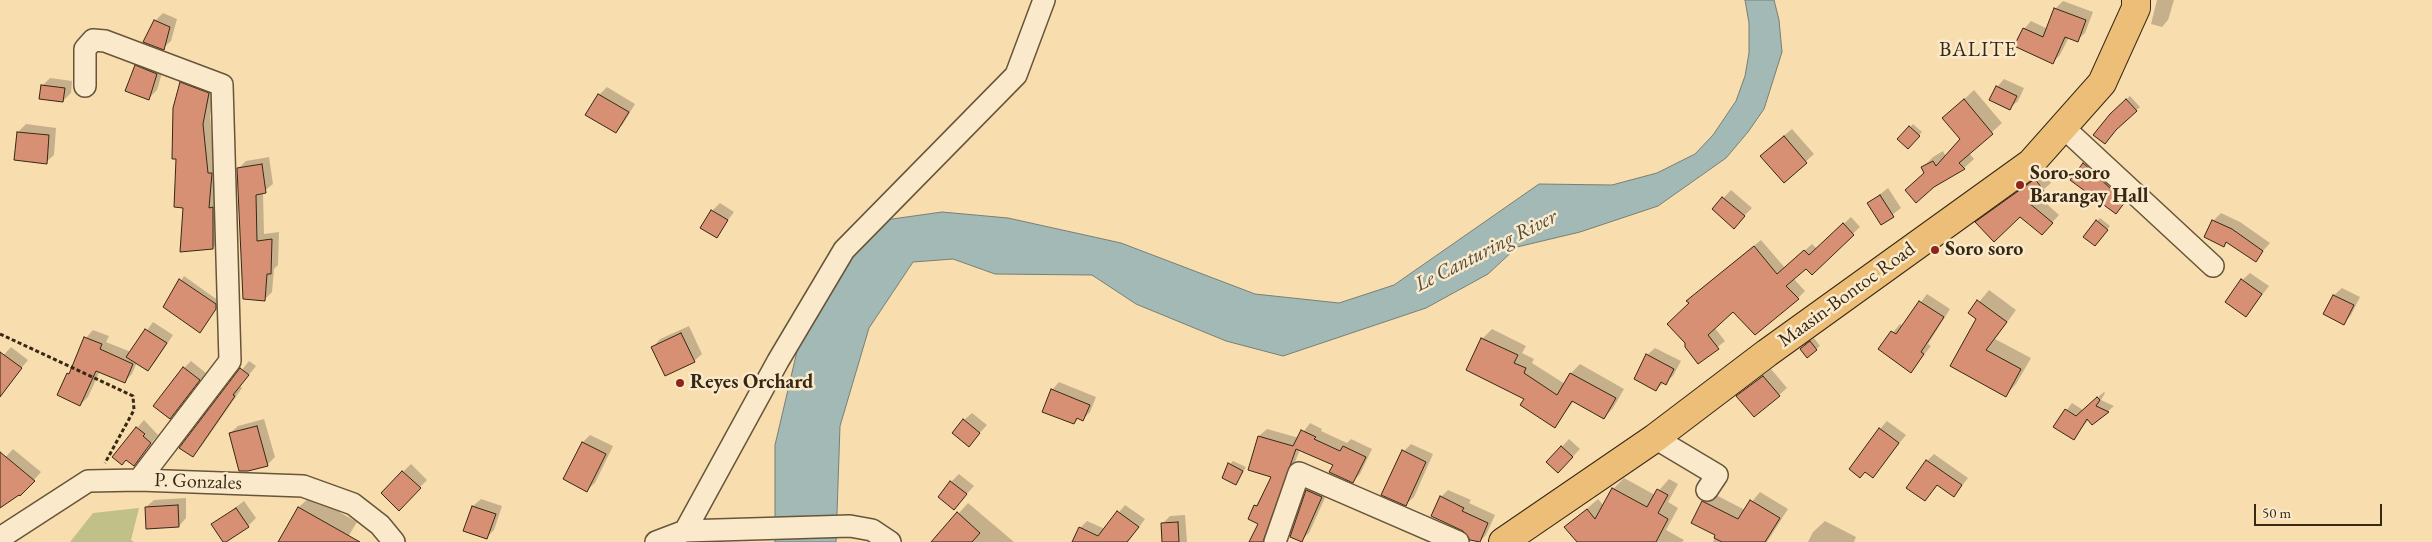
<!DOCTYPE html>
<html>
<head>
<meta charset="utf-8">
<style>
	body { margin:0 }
	#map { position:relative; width:2432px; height:542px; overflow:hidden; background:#f8ddae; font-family:"EB Garamond",serif }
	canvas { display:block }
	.scale { position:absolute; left:2254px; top:504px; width:128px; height:22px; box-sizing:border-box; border:2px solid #372814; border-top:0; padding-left:6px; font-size:15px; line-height:18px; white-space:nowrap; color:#372814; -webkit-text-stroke:4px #fae9ca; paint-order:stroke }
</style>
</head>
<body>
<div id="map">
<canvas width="2432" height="542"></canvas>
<div class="scale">50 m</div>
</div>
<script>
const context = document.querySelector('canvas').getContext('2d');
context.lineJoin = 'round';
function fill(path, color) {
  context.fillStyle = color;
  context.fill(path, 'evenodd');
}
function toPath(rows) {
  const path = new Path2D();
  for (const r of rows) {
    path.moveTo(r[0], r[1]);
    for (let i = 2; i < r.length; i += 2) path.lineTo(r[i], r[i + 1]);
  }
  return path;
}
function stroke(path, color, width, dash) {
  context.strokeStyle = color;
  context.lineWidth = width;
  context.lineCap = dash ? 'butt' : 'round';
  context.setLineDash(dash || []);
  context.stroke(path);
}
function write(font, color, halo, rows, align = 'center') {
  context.font = font + ' "EB Garamond",serif';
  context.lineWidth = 5;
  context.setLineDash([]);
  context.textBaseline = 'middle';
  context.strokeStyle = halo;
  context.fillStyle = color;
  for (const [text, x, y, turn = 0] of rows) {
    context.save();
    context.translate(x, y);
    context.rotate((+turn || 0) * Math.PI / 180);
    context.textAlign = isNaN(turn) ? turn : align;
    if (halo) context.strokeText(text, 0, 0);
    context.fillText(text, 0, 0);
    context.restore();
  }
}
const green = toPath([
	[139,508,131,540,134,542,70,542,93,513]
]);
const water = toPath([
	[1745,0,1774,0,1779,20,1782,52,1764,109,1748,132,1726,158,1658,206,1580,232,1517,247,1488,274,1426,308,1283,356,1226,341,1136,304,1092,275,995,274,953,259,913,262,869,328,840,426,836,542,775,542,775,445,802,330,878,221,942,212,1008,218,1121,243,1255,294,1339,303,1394,285,1539,184,1612,185,1657,173,1695,154,1713,135,1736,101,1745,76,1749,53,1749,23,1745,0]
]);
const shadow = toPath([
	[2157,0,2174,0,2168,20,2162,27,2151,24],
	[2063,1,2093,12,2085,33,2077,40,2069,37,2060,55,2053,62,2024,29,2031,21,2048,29,2055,9],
	[163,13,177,19,171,41,163,48,155,21],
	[143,58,164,66,157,90,149,98,136,66],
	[188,75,216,86,210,115,220,240,213,248,184,207,178,158,181,83],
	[50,78,72,81,71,93,63,101,42,86],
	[2004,79,2024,88,2018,101,2010,108,1997,87],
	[607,87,635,104,623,124,616,132,587,115,599,95],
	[1974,90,2002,123,1969,153,1974,159,1964,168,1925,172,1923,167,1933,157,1943,151,1946,157,1962,139,1944,118],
	[2130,96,2140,107,2119,126,2111,114],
	[26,124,56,128,54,155,46,162,18,132],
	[1913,124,1922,132,1908,147,1899,139],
	[1792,129,1814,154,1784,181,1769,148],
	[2092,156,2132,193,2116,212,2072,179],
	[269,157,273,184,263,192,264,234,279,232,278,265,274,269,272,292,265,299,238,169,246,161],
	[2043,172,2051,183,2037,195,2059,215,2049,226,2020,215,1977,222],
	[1888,188,1901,208,1882,223,1869,203],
	[1731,190,1752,208,1741,219,1713,209],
	[720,203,734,212,716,236,712,211],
	[2221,213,2240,222,2270,243,2255,260,2227,241,2224,245,2213,221],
	[1851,217,1860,227,1812,273,1806,267,1793,278,1805,291,1798,298,1733,310,1714,327,1725,341,1698,363,1691,303,1695,294,1761,240,1785,268,1812,244,1817,249],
	[2100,218,2110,226,2098,241,2097,221],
	[2250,273,2269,286,2246,316,2242,280],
	[184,276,219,301,219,305,200,331,164,307],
	[2342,288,2360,297,2351,315,2344,323,2325,313,2334,295],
	[1989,290,2016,310,1995,339,2031,358,2016,384,2006,395,1952,365,1978,318,1970,313],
	[1927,294,1950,309,1928,344,1931,346,1911,371,1879,349,1900,324,1903,326],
	[153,322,173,335,155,362,148,369,137,362,132,374,124,382,100,371,88,397,80,405,68,374,72,370,86,338,93,330,109,336,106,342,131,352],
	[689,326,702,354,694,361,653,347,660,339],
	[1492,329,1526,346,1522,353,1534,359,1532,363,1565,384,1571,373,1580,364,1624,389,1613,408,1604,418,1574,401,1555,426,1526,399,1467,370,1483,338],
	[1814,338,1820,346,1807,356,1805,345],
	[11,347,28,360,2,392,0,390,0,359],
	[1655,348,1681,361,1673,376,1656,389,1647,355],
	[191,361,206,373,170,417,184,368],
	[249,361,256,366,240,386,242,388,201,447,192,455,181,448],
	[1771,369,1787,388,1779,395,1738,396],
	[1059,382,1096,397,1090,412,1083,419,1079,418,1074,423,1052,390],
	[2104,392,2105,393,2101,400,2114,406,2093,424,2089,419,2074,438,2055,426,2072,403,2083,410],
	[972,413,987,425,969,445,964,420],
	[264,419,275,457,267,465,230,433,238,426],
	[144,420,158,435,134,464,137,428],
	[1887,421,1906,435,1873,476,1866,471,1880,429],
	[1310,423,1322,429,1321,431,1347,443,1351,439,1372,449,1360,474,1353,481,1335,464,1300,449,1270,529,1273,542,1251,542,1260,523,1249,519,1272,477,1259,436,1267,429,1299,438],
	[590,435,613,446,595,483,587,490,583,442],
	[1569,439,1580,449,1566,464,1548,462],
	[1411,444,1433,454,1414,497,1406,504,1404,451],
	[13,449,41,472,28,487,0,506,0,463],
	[1934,454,1968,478,1954,496,1938,484,1925,500,1927,461],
	[1233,461,1246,467,1236,484,1230,464],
	[411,464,427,480,399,509,382,493],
	[959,474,974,486,954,508,951,482],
	[1624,478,1655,495,1669,479,1678,484,1668,502,1678,508,1666,530,1684,540,1682,542,1578,542,1566,527,1598,499,1604,506,1613,489],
	[1315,483,1329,489,1309,533,1301,540,1292,536,1307,490],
	[1448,490,1471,500,1469,503,1495,515,1486,535,1479,542,1471,539,1441,497],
	[1760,492,1788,509,1767,542,1713,542,1717,534,1703,502,1712,493,1745,510],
	[311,496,357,522,345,542,288,542,281,538,299,507],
	[186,498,186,518,179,526,146,507,154,500],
	[481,499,502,506,494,530,486,538,465,530,473,506],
	[244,501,256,518,248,526,212,525],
	[968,503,1014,542,933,542],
	[1125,505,1145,519,1128,542,1073,542,1080,528,1087,521,1105,529],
	[1185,515,1187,542,1164,542,1163,523,1170,516],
	[1825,521,1856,537,1854,542,1808,542,1813,532]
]);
const building = toPath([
	[2054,8,2086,20,2078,42,2065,37,2053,64,2014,46,2023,28,2043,37,2054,8],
	[154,20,170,27,164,50,143,42,154,20],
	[135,65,157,74,149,100,125,91,135,65],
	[180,82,209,93,203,124,208,173,212,173,209,208,213,207,213,249,180,252,183,208,174,207,176,159,172,159,173,108,180,82],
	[41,85,65,88,63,102,39,99,41,85],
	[1996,86,2017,96,2010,110,1989,100,1996,86],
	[598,94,629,112,616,133,585,115,598,94],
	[1964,99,1993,134,1959,163,1965,169,1934,187,1916,203,1905,190,1924,173,1921,167,1933,161,1936,166,1960,139,1942,118,1964,99],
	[2126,99,2137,111,2116,130,2105,144,2093,135,2110,114,2126,99],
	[1909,126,1920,136,1908,149,1897,139,1909,126],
	[17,132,49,135,47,164,14,160,17,132],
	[1784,136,1807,163,1784,183,1760,156,1784,136],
	[2083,163,2125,202,2116,214,2070,180,2083,163],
	[262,164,266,193,256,195,257,241,272,239,271,274,267,274,265,301,243,299,237,168,262,164],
	[2035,179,2044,191,2029,203,2053,223,2042,235,2020,217,1994,242,1975,222,2035,179],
	[1880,195,1894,217,1881,225,1867,203,1880,195],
	[1722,197,1745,216,1734,229,1712,209,1722,197],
	[711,210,728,220,717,238,700,228,711,210],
	[2096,220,2108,230,2095,246,2083,237,2096,220],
	[2212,220,2232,229,2263,251,2256,262,2226,242,2224,247,2204,237,2212,220],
	[1843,223,1854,235,1812,275,1806,269,1786,286,1799,299,1755,335,1733,312,1708,335,1719,349,1698,364,1685,347,1685,343,1667,324,1689,303,1686,301,1754,246,1777,274,1804,250,1809,255,1843,223],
	[179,279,216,304,216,309,200,333,163,307,179,279],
	[2241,279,2262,294,2246,317,2225,302,2241,279],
	[2333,295,2354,305,2344,325,2323,314,2333,295],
	[1977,300,2007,322,1986,350,2021,369,2006,397,1950,366,1976,319,1968,313,1977,300],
	[1919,301,1944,317,1921,352,1924,354,1911,373,1878,349,1891,331,1896,334,1919,301],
	[145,329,167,343,148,371,126,357,145,329],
	[681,333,695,362,665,376,651,347,681,333],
	[84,337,102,344,100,349,133,364,125,383,96,371,80,406,57,395,67,373,69,374,84,337],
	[1481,338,1518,355,1514,363,1526,368,1524,373,1557,395,1570,373,1616,398,1604,419,1572,401,1555,428,1520,405,1524,399,1466,370,1481,338],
	[1810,341,1817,350,1807,358,1800,349,1810,341],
	[0,352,22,368,0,397,0,352],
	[1646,354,1674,369,1666,385,1661,382,1656,391,1634,379,1646,354],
	[183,367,200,380,170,419,153,406,183,367],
	[240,368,249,375,233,395,235,396,193,457,179,448,240,368],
	[1763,376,1780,396,1754,417,1736,396,1763,376],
	[1051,389,1090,405,1083,421,1077,418,1074,424,1042,412,1051,389],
	[2097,397,2100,400,2096,406,2109,412,2092,425,2087,419,2074,440,2053,427,2065,409,2076,416,2097,397],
	[963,419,980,433,969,447,952,433,963,419],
	[257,426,268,466,248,471,239,471,229,433,257,426],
	[136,427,145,434,143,436,151,443,134,466,126,460,122,465,112,457,136,427],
	[1879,428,1899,443,1873,478,1865,472,1860,478,1849,469,1879,428],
	[1301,430,1316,437,1314,439,1340,451,1343,446,1366,457,1353,483,1329,472,1333,465,1296,449,1263,542,1249,542,1258,524,1248,519,1254,505,1257,506,1271,477,1248,470,1258,436,1293,446,1301,430],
	[582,442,606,454,587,492,563,479,582,442],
	[1561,446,1573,457,1558,473,1546,462,1561,446],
	[1402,450,1426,462,1406,506,1381,495,1402,450],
	[0,452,35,481,20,496,19,495,0,508,0,452],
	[1926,460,1962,485,1954,497,1937,485,1925,501,1906,488,1926,460],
	[1228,463,1243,471,1236,485,1222,478,1228,463],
	[402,471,421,488,399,511,381,493,402,471],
	[950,481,967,494,954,510,938,497,950,481],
	[1612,488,1647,507,1657,489,1668,495,1658,513,1668,519,1656,542,1577,542,1564,527,1587,509,1595,519,1612,488],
	[1306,490,1322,497,1302,542,1290,537,1306,490],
	[1440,496,1464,508,1462,511,1488,523,1480,542,1470,540,1463,531,1431,516,1440,496],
	[1750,500,1780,518,1765,542,1722,542,1714,538,1715,535,1691,523,1702,501,1738,519,1750,500],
	[178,505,179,527,146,529,145,507,178,505],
	[472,506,496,514,487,539,463,531,472,506],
	[298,507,360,542,278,542,298,507],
	[236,508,249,527,226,542,223,542,211,524,236,508],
	[1117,511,1139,527,1127,542,1072,542,1079,527,1098,536,1117,511],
	[957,512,980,533,972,542,931,542,957,512],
	[1178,522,1179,542,1162,542,1161,523,1178,522]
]);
const path = toPath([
	[0,334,133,396,134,410,105,463]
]);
const minor = toPath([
	[85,86,85,49,93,40,105,41,222,85,230,361,139,480],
	[2063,127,2213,266],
	[1655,438,1717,475,1707,490],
	[685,531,778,361,844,250,1016,75,1044,0],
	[0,538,88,481,139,480,303,486,353,504,380,525,394,542],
	[656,542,685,531,850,526,872,530,890,542],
	[1275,542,1299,473,1458,542]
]);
const major = toPath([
	[1503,542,1655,438,1767,353,2031,163,2102,83,2136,8,2136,0]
]);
const markers = [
	[2020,185,5,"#8f2418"],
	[1935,250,5,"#8f2418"],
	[680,383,5,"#8f2418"]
];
const poiNames = [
	["Soro-soro",2030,174],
	["Barangay Hall",2030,197],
	["Soro soro",1945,250],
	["Reyes Orchard",690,383]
];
const streetNames = [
	["Maasin-Bontoc Road",1847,295,-36],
	["P. Gonzales",198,482,2]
];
const neighbourhoodNames = [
	["BALITE",1978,50]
];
const waterNames = [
	["Le Canturing River",1486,251,-27]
];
fill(green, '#c0c088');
fill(water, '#a2b9b5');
stroke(water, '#777f75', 1);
fill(shadow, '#0003');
fill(building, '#d79074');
stroke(building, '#372814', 1);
stroke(minor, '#67553a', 24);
stroke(major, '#372814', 30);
stroke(path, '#372814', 3, [4, 2.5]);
stroke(minor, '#fae9ca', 21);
stroke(major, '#ecbe77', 28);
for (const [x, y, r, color] of markers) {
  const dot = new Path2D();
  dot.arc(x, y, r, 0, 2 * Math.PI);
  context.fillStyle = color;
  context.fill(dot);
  stroke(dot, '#fae9ca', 2);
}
write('bold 20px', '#372814', '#fae9ca', poiNames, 'left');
write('20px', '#372814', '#fae9ca', streetNames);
context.letterSpacing = '1px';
write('21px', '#372814', '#fae9ca', neighbourhoodNames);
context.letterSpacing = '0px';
write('italic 21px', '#524c3c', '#fae9ca', waterNames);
</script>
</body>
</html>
